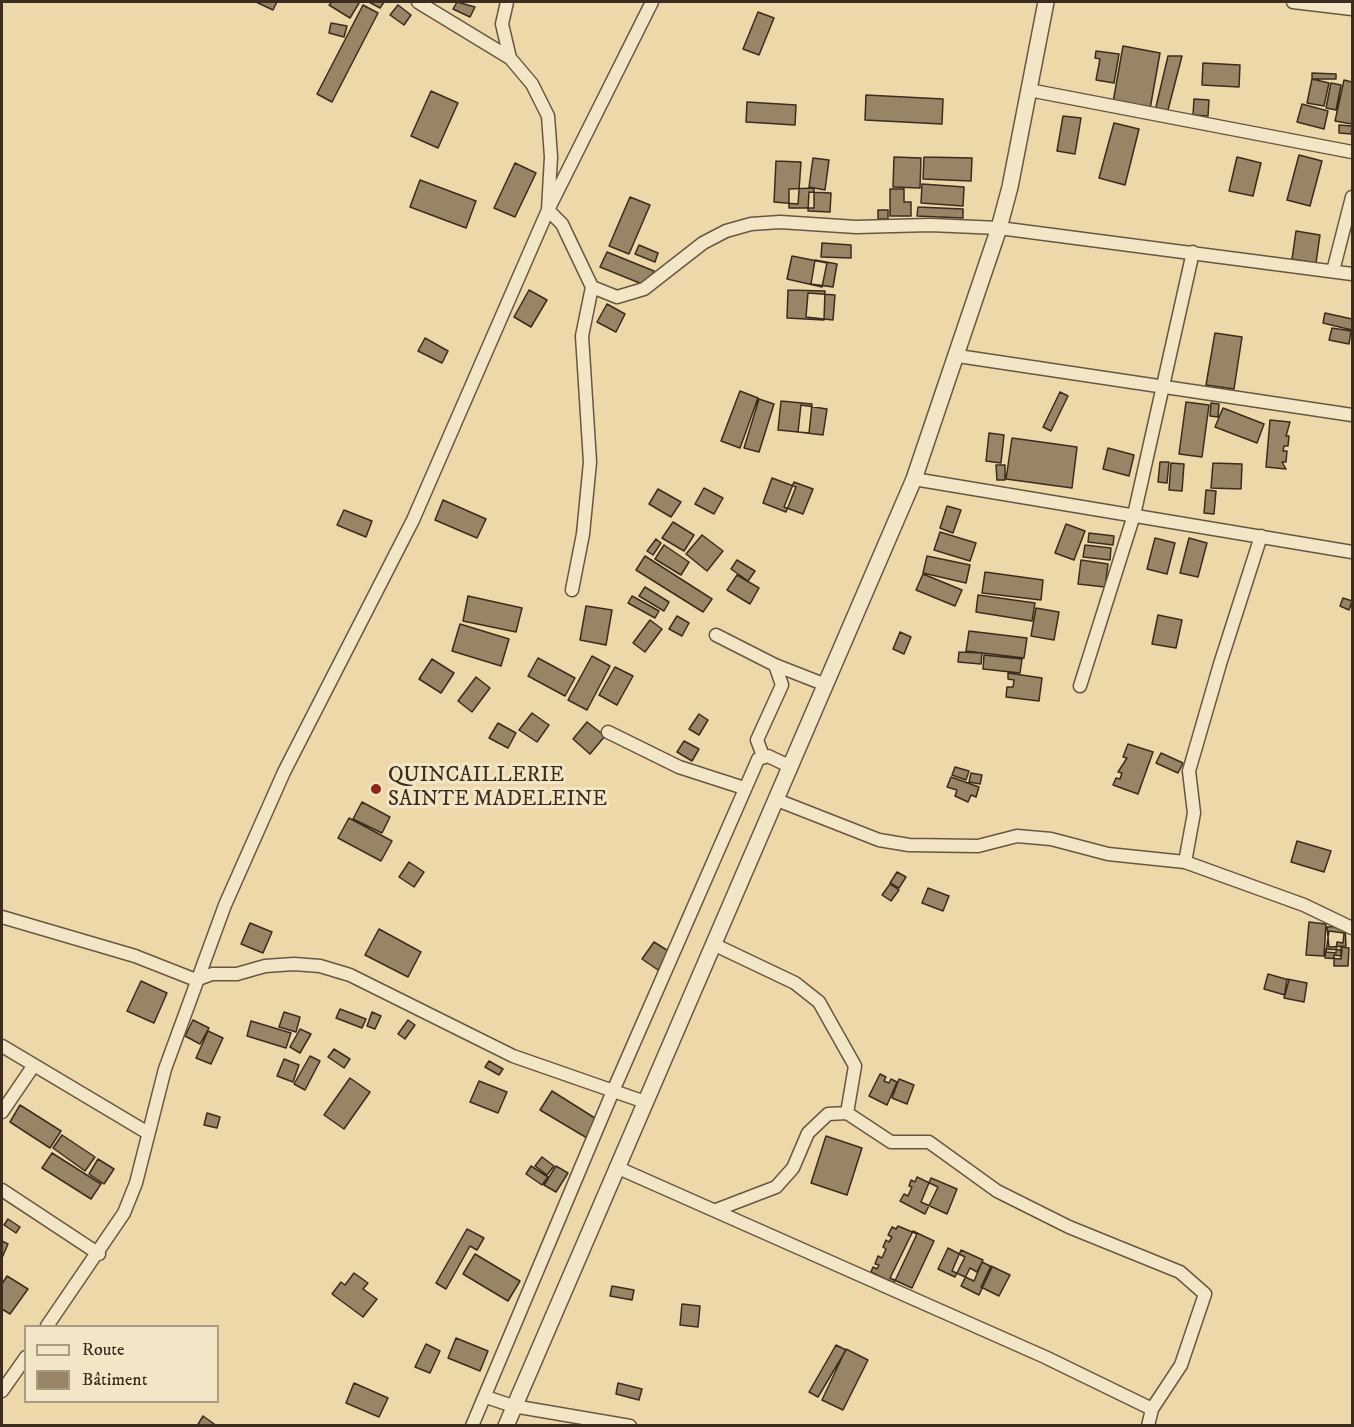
<!DOCTYPE html>
<html>
<head>
<meta charset="utf-8">
<style>
	body { margin:0 }
	#map { position:relative; width:1354px; height:1427px; overflow:hidden; background:#ecd8a9; font-family:"IM FELL DW Pica",serif }
	canvas { display:block }
	.frame { position:absolute; inset:0; border:3px solid #3b2c1e; pointer-events:none }
	.legend { position:absolute; left:24px; top:1325px; width:195px; height:78px; box-sizing:border-box; background:#f3e6c7; border:2px solid #a99c83; margin:0; padding:8px 10px; list-style:none; font-size:18px; color:#3b2c1e }
	.legend li { display:flex; align-items:center; gap:12px; height:30px }
	.legend b { width:30px; border:2px solid #a99c83 }
</style>
</head>
<body>
<div id="map">
<canvas width="1354" height="1427"></canvas>
<div class="frame"></div>
<ul class="legend">
<li><b style="height:8px;background:#f3e6c7"></b>Route</li>
<li><b style="height:16px;background:#978566"></b>Bâtiment</li>
</ul>
</div>
<script>
const context = document.querySelector('canvas').getContext('2d');
context.lineJoin = 'round';
function fill(path, color) {
  context.fillStyle = color;
  context.fill(path, 'evenodd');
}
function toPath(rows) {
  const path = new Path2D();
  for (const r of rows) {
    path.moveTo(r[0], r[1]);
    for (let i = 2; i < r.length; i += 2) path.lineTo(r[i], r[i + 1]);
  }
  return path;
}
function stroke(path, color, width, dash) {
  context.strokeStyle = color;
  context.lineWidth = width;
  context.lineCap = dash ? 'butt' : 'round';
  context.setLineDash(dash || []);
  context.stroke(path);
}
function write(font, color, halo, rows, align = 'center') {
  context.font = font + ' "IM FELL DW Pica",serif';
  context.lineWidth = 6;
  context.setLineDash([]);
  context.textBaseline = 'middle';
  context.strokeStyle = halo;
  context.fillStyle = color;
  for (const [text, x, y, turn = 0] of rows) {
    context.save();
    context.translate(x, y);
    context.rotate((+turn || 0) * Math.PI / 180);
    context.textAlign = isNaN(turn) ? turn : align;
    if (halo) context.strokeText(text, 0, 0);
    context.fillText(text, 0, 0);
    context.restore();
  }
}
const building = toPath([
	[256,2,277,2,273,10,256,2],
	[332,2,357,2,359,3,350,18,329,5,332,2],
	[369,2,384,2,380,8,369,2],
	[457,2,475,7,470,17,453,9,457,2],
	[363,5,378,13,332,102,317,94,363,5],
	[398,5,411,15,404,25,390,15,398,5],
	[758,12,774,18,759,55,743,49,758,12],
	[331,23,347,26,344,37,329,33,331,23],
	[1123,46,1160,53,1150,109,1113,102,1123,46],
	[1096,51,1119,54,1114,83,1096,80,1100,59,1095,58,1096,51],
	[1168,56,1182,56,1168,110,1155,111,1168,56],
	[1203,63,1240,65,1239,87,1202,85,1203,63],
	[1312,73,1336,74,1336,79,1312,79,1312,73],
	[1312,79,1329,83,1324,106,1307,103,1312,79],
	[1344,80,1352,82,1352,124,1335,121,1344,80],
	[1331,83,1341,85,1336,110,1326,108,1331,83],
	[431,91,458,103,438,148,411,136,431,91],
	[866,95,943,99,942,124,865,120,866,95],
	[1194,99,1209,100,1208,116,1193,115,1194,99],
	[747,102,796,105,795,125,746,122,747,102],
	[1302,104,1328,111,1324,129,1297,122,1302,104],
	[1063,116,1081,118,1075,154,1057,151,1063,116],
	[1114,123,1139,129,1125,185,1099,178,1114,123],
	[1339,125,1352,126,1351,134,1339,133,1339,125],
	[1299,155,1322,161,1310,206,1287,200,1299,155],
	[894,157,921,158,920,188,893,187,894,157],
	[924,157,972,158,971,181,923,179,924,157],
	[1237,157,1261,163,1253,196,1229,191,1237,157],
	[813,158,829,160,825,190,809,187,813,158],
	[776,161,801,162,798,204,774,202,776,161],
	[515,163,536,173,515,217,494,208,515,163],
	[420,180,476,201,466,228,410,207,420,180],
	[922,184,964,187,963,206,921,203,922,184],
	[814,188,814,208,789,208,789,189,814,188],
	[890,189,904,189,904,202,911,202,911,216,890,216,890,189],
	[809,192,831,193,830,212,808,211,809,192],
	[630,197,650,205,629,254,609,246,630,197],
	[918,207,963,209,963,218,917,216,918,207],
	[878,210,888,210,888,219,878,219,878,210],
	[1296,231,1320,235,1316,263,1292,259,1296,231],
	[822,243,851,245,851,258,821,257,822,243],
	[639,245,658,253,655,262,635,254,639,245],
	[607,252,654,271,647,286,600,267,607,252],
	[792,256,827,263,822,287,787,279,792,256],
	[815,260,837,264,833,287,811,284,815,260],
	[529,290,547,300,531,327,514,317,529,290],
	[788,290,825,291,824,320,787,318,788,290],
	[808,293,835,295,833,320,806,317,808,293],
	[607,304,625,314,616,332,597,322,607,304],
	[1325,313,1352,319,1352,330,1323,323,1325,313],
	[1332,328,1351,331,1349,344,1329,340,1332,328],
	[1215,333,1242,337,1234,389,1206,385,1215,333],
	[425,338,448,351,442,363,418,351,425,338],
	[740,391,758,398,740,448,721,441,740,391],
	[1060,392,1068,396,1051,431,1043,427,1060,392],
	[759,399,774,404,759,452,744,448,759,399],
	[781,401,812,404,809,433,778,430,781,401],
	[1186,402,1209,405,1202,457,1179,454,1186,402],
	[1211,403,1219,404,1218,417,1210,416,1211,403],
	[801,405,827,409,823,435,798,432,801,405],
	[1223,408,1264,424,1257,443,1215,427,1223,408],
	[1270,420,1290,422,1286,436,1289,436,1288,446,1284,446,1283,451,1287,451,1286,462,1282,462,1286,469,1266,467,1270,420],
	[989,433,1004,435,1001,463,986,461,989,433],
	[1012,438,1077,447,1072,488,1006,479,1012,438],
	[1108,448,1134,455,1129,476,1103,469,1108,448],
	[1160,462,1169,462,1167,483,1158,482,1160,462],
	[1171,463,1184,464,1182,491,1169,490,1171,463],
	[1213,463,1242,464,1241,489,1211,488,1213,463],
	[996,465,1005,465,1005,480,997,480,996,465],
	[772,478,796,487,786,512,763,503,772,478],
	[794,482,813,489,803,514,784,507,794,482],
	[704,488,723,498,714,514,695,504,704,488],
	[658,489,681,502,671,517,649,504,658,489],
	[1206,490,1216,491,1214,514,1204,513,1206,490],
	[443,500,486,519,477,538,435,520,443,500],
	[947,506,961,510,953,533,940,528,947,506],
	[344,510,372,521,366,537,337,525,344,510],
	[673,522,694,535,684,551,662,538,673,522],
	[1066,524,1085,531,1074,560,1055,553,1066,524],
	[940,532,976,543,970,561,934,550,940,532],
	[1089,533,1114,536,1113,545,1088,542,1089,533],
	[702,535,723,551,707,571,686,554,702,535],
	[1155,538,1175,543,1167,574,1147,569,1155,538],
	[1189,538,1207,543,1198,577,1180,573,1189,538],
	[656,539,661,543,653,555,647,551,656,539],
	[664,545,689,562,681,575,655,559,664,545],
	[1085,545,1111,548,1110,560,1083,557,1085,545],
	[645,556,712,599,703,612,636,570,645,556],
	[927,556,970,565,966,583,923,573,927,556],
	[737,560,755,571,748,581,731,569,737,560],
	[1081,560,1108,564,1105,587,1078,584,1081,560],
	[985,572,1043,580,1041,600,982,593,985,572],
	[923,574,962,590,955,606,916,590,923,574],
	[737,575,759,588,750,604,727,590,737,575],
	[645,587,669,602,664,611,639,596,645,587],
	[978,595,1035,603,1032,621,976,612,978,595],
	[468,596,522,608,516,632,463,621,468,596],
	[632,596,659,611,655,618,628,603,632,596],
	[1343,598,1352,601,1349,610,1340,606,1343,598],
	[586,606,612,610,606,645,580,640,586,606],
	[1036,608,1059,612,1054,640,1031,636,1036,608],
	[1158,615,1182,620,1176,648,1152,644,1158,615],
	[677,616,689,623,682,636,669,629,677,616],
	[650,620,662,629,645,652,633,643,650,620],
	[460,624,509,639,501,666,452,651,460,624],
	[969,631,1027,638,1024,658,966,651,969,631],
	[900,632,911,637,904,654,893,649,900,632],
	[959,652,982,653,981,664,958,662,959,652],
	[984,655,1022,659,1020,673,983,669,984,655],
	[592,656,610,666,587,710,568,700,592,656],
	[538,658,575,678,565,696,528,676,538,658],
	[432,659,454,673,441,693,419,679,432,659],
	[615,667,633,676,617,705,599,695,615,667],
	[1008,673,1042,678,1039,701,1006,697,1007,687,1013,687,1014,680,1008,679,1008,673],
	[476,677,490,688,472,712,458,701,476,677],
	[532,713,549,725,537,742,519,730,532,713],
	[699,714,708,720,699,735,689,729,699,714],
	[587,722,605,736,590,754,573,739,587,722],
	[498,723,516,733,508,748,489,738,498,723],
	[684,741,699,749,692,761,677,752,684,741],
	[1128,744,1153,752,1138,794,1113,785,1116,778,1120,779,1122,773,1118,772,1127,758,1123,757,1128,744],
	[1161,753,1183,763,1178,773,1156,763,1161,753],
	[955,767,969,771,966,780,952,775,955,767],
	[971,773,982,775,980,784,969,782,971,773],
	[951,777,979,787,976,797,971,795,968,802,955,796,957,790,947,787,951,777],
	[362,802,390,817,382,833,353,819,362,802],
	[349,818,392,841,381,861,338,838,349,818],
	[1297,841,1331,851,1324,872,1291,862,1297,841],
	[409,862,424,872,414,887,399,877,409,862],
	[897,872,906,877,899,888,890,883,897,872],
	[890,884,899,890,891,901,882,895,890,884],
	[928,888,949,896,943,911,922,903,928,888],
	[1309,922,1326,924,1324,956,1306,955,1309,922],
	[250,923,272,932,263,953,241,944,250,923],
	[1345,926,1346,946,1329,947,1327,927,1345,926],
	[379,929,421,952,408,977,365,955,379,929],
	[1329,931,1344,933,1343,943,1337,942,1336,953,1326,952,1329,931],
	[654,942,670,952,658,970,642,959,654,942],
	[1341,947,1349,948,1348,966,1334,966,1334,955,1341,956,1341,947],
	[1326,949,1342,950,1341,959,1325,958,1326,949],
	[1268,974,1289,980,1285,995,1264,989,1268,974],
	[1287,979,1307,983,1304,1002,1284,998,1287,979],
	[141,981,167,993,154,1023,127,1011,141,981],
	[340,1009,366,1019,362,1028,336,1018,340,1009],
	[284,1012,300,1017,296,1032,279,1027,284,1012],
	[372,1012,381,1016,375,1029,367,1026,372,1012],
	[193,1020,209,1028,200,1044,185,1036,193,1020],
	[408,1020,415,1025,405,1039,398,1034,408,1020],
	[251,1021,291,1033,286,1048,247,1036,251,1021],
	[300,1029,311,1034,300,1053,290,1047,300,1029],
	[208,1031,223,1038,211,1064,196,1058,208,1031],
	[334,1049,350,1059,344,1068,328,1057,334,1049],
	[310,1056,320,1061,305,1090,294,1084,310,1056],
	[284,1059,299,1065,293,1082,277,1076,284,1059],
	[489,1061,503,1069,499,1075,485,1067,489,1061],
	[880,1074,886,1077,884,1081,889,1083,891,1079,897,1082,887,1105,869,1096,880,1074],
	[350,1078,370,1092,344,1129,324,1115,350,1078],
	[899,1079,914,1085,907,1104,892,1098,899,1079],
	[479,1081,507,1092,498,1113,470,1102,479,1081],
	[552,1091,598,1120,587,1138,540,1110,552,1091],
	[20,1105,61,1131,50,1148,10,1122,20,1105],
	[207,1113,220,1117,217,1128,204,1125,207,1113],
	[62,1135,95,1157,85,1171,53,1148,62,1135],
	[826,1136,862,1148,847,1195,811,1183,826,1136],
	[52,1153,101,1184,91,1199,42,1168,52,1153],
	[542,1157,554,1166,547,1175,535,1166,542,1157],
	[98,1159,114,1169,104,1184,89,1174,98,1159],
	[531,1166,548,1177,542,1185,526,1174,531,1166],
	[556,1166,568,1173,556,1192,544,1185,556,1166],
	[917,1177,938,1187,925,1214,900,1201,904,1194,908,1196,912,1187,909,1186,911,1180,915,1182,917,1177],
	[931,1178,957,1189,947,1214,921,1202,931,1178],
	[8,1219,20,1227,16,1233,4,1225,8,1219],
	[898,1226,917,1234,894,1283,871,1272,873,1267,877,1269,879,1265,875,1264,878,1256,882,1258,886,1249,883,1247,886,1240,889,1242,892,1237,888,1235,892,1227,896,1229,898,1226],
	[467,1229,484,1238,477,1250,470,1246,446,1289,436,1283,467,1229],
	[913,1231,934,1241,912,1288,890,1278,913,1231],
	[2,1241,8,1244,2,1258,2,1241],
	[948,1248,965,1257,955,1277,938,1269,948,1248],
	[961,1250,983,1260,974,1281,952,1271,961,1250],
	[475,1254,520,1281,508,1301,463,1274,475,1254],
	[982,1262,992,1267,979,1295,961,1286,970,1268,977,1272,982,1262],
	[991,1266,1010,1275,999,1296,981,1287,991,1266],
	[354,1273,368,1283,363,1289,377,1299,363,1317,332,1294,341,1282,345,1285,354,1273],
	[7,1276,28,1289,10,1314,2,1309,2,1284,7,1276],
	[612,1286,634,1290,632,1300,610,1296,612,1286],
	[682,1304,700,1306,698,1327,680,1325,682,1304],
	[456,1338,488,1351,480,1371,448,1358,456,1338],
	[426,1344,440,1351,430,1373,415,1367,426,1344],
	[836,1345,846,1350,818,1397,809,1392,836,1345],
	[846,1349,868,1360,843,1410,822,1400,846,1349],
	[354,1383,388,1398,379,1417,346,1403,354,1383],
	[618,1383,642,1389,639,1400,616,1394,618,1383],
	[203,1416,217,1426,197,1426,203,1416]
]);
const minor = toPath([
	[418,2,510,58,532,84,548,116,551,157,548,210,562,224,592,287,582,336,590,462,583,534,572,590],
	[507,2,502,24,510,58],
	[1293,2,1352,9],
	[1029,90,1352,152],
	[1333,271,1352,197],
	[592,287,617,297,644,289,703,243,726,231,751,224,780,222,856,227,930,225,999,228,1352,274],
	[958,356,1352,415],
	[914,479,1352,552],
	[716,635,775,665,782,685,757,740,763,756],
	[775,665,826,685],
	[1080,686,1134,515,1193,252],
	[608,732,679,767,744,788],
	[777,800,879,840,909,845,978,846,1017,836,1051,839,1108,854,1185,862,1304,905,1352,928],
	[1185,862,1194,813,1189,771,1220,664,1261,536],
	[2,917,135,956,196,980,212,974,237,974,265,966,294,964,320,966,350,975,513,1056,645,1102],
	[713,944,795,983,819,1002,855,1066,847,1113,891,1142,929,1142,997,1191,1069,1227,1180,1272,1205,1294,1181,1365,1152,1409,1148,1426],
	[2,1046,148,1133],
	[2,1112,34,1065],
	[616,1167,1045,1357,1152,1409],
	[2,1190,99,1254],
	[716,1210,776,1187,793,1168,808,1133,828,1114,847,1113],
	[47,1326,124,1213,136,1183,165,1069,225,905,284,772,413,520,548,210,652,2],
	[2,1391,26,1357],
	[486,1397,513,1406,630,1426],
	[472,1426,613,1091,756,764,758,759,768,756,791,767]
]);
const tertiary = toPath([
	[506,1426,914,479,999,228,1010,187,1046,2]
]);
const markers = [
	[376,789,6,"#8f2418"]
];
const poiNames = [
	["QUINCAILLERIE",388,777],
	["SAINTE MADELEINE",388,801]
];
fill(building, '#978566');
stroke(building, '#3b2c1e', 1.5);
stroke(minor, '#675741', 15);
stroke(tertiary, '#675741', 18);
stroke(minor, '#f3e6c7', 12);
stroke(tertiary, '#f3e6c7', 15);
for (const [x, y, r, color] of markers) {
  const dot = new Path2D();
  dot.arc(x, y, r, 0, 2 * Math.PI);
  context.fillStyle = color;
  context.fill(dot);
  stroke(dot, '#f3e6c7', 2);
}
write('21px', '#3b2c1e', '#f3e6c7', poiNames, 'left');
</script>
</body>
</html>
